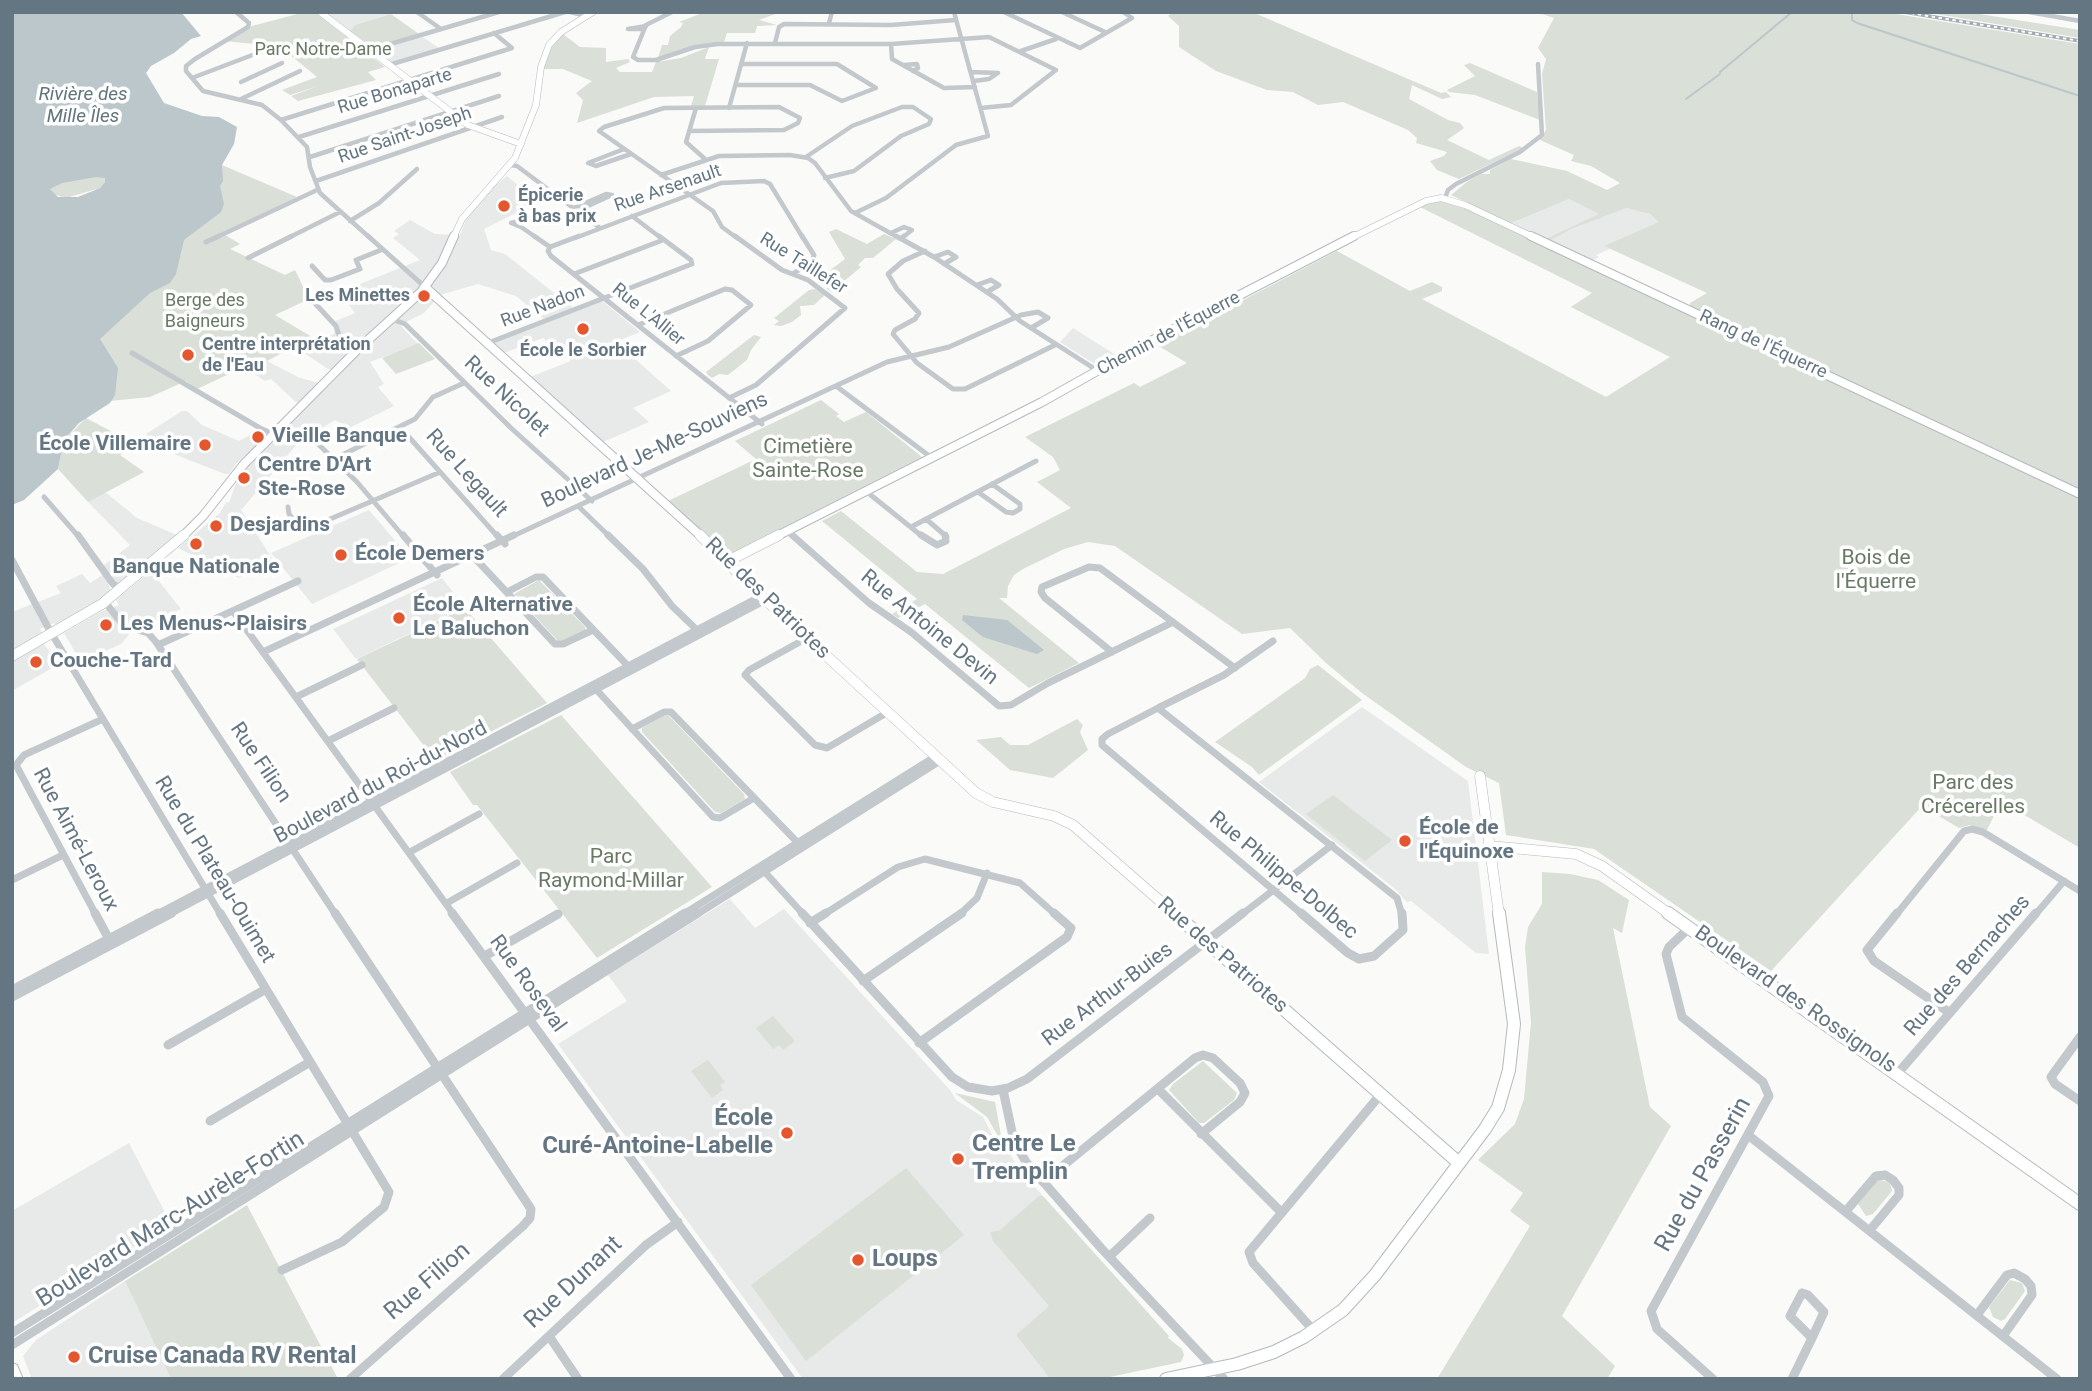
<!DOCTYPE html>
<html>
<head>
<meta charset="utf-8">
<style>
	body { margin:0 }
	#map { position:relative; width:2092px; height:1391px; overflow:hidden; background:#fafaf8; font-family:Roboto,sans-serif }
	canvas { display:block }
	.frame { position:absolute; inset:0; border:14px solid #657683; pointer-events:none }
</style>
</head>
<body>
<div id="map">
<canvas width="2092" height="1391"></canvas>
<div class="frame"></div>
</div>
<script>
const context = document.querySelector('canvas').getContext('2d');
context.lineJoin = 'round';
function fill(path, color) {
  context.fillStyle = color;
  context.fill(path, 'evenodd');
}
function toPath(rows) {
  const path = new Path2D();
  for (const r of rows) {
    path.moveTo(r[0], r[1]);
    for (let i = 2; i < r.length; i += 2) path.lineTo(r[i], r[i + 1]);
  }
  return path;
}
function stroke(path, color, width, dash) {
  context.strokeStyle = color;
  context.lineWidth = width;
  context.lineCap = dash ? 'butt' : 'round';
  context.setLineDash(dash || []);
  context.stroke(path);
}
function write(font, color, halo, rows, align = 'center') {
  context.font = font + ' Roboto,sans-serif';
  context.lineWidth = 7;
  context.setLineDash([]);
  context.textBaseline = 'middle';
  context.strokeStyle = halo;
  context.fillStyle = color;
  for (const [text, x, y, turn = 0] of rows) {
    context.save();
    context.translate(x, y);
    context.rotate((+turn || 0) * Math.PI / 180);
    context.textAlign = isNaN(turn) ? turn : align;
    if (halo) context.strokeText(text, 0, 0);
    context.fillText(text, 0, 0);
    context.restore();
  }
}
const built = toPath([
	[335,12,388,12,391,14,356,25,350,31,329,15],
	[421,36,439,48,392,63,376,51],
	[507,176,538,202,484,229,491,250,505,254,573,308,544,319,516,296,478,284,440,295,424,313,400,325,418,344,370,362,384,384,378,387,394,406,349,428,335,420,298,443,242,509,240,508,275,563,239,578,178,548,220,513,226,502,229,503,236,483,244,471,268,447,281,435,291,438,300,429,288,426,308,406,298,404,271,379,265,381,244,367,267,361,298,377,329,386,342,372,328,369,295,347,312,337,316,340,334,334,335,326,331,323,355,313,340,292,420,260,393,238,399,234,394,231,410,220,435,234,460,235,469,212,490,189],
	[1569,199,1605,216,1627,208,1637,209,1654,216,1660,222,1605,246,1610,249,1596,255,1599,257,1590,262,1509,224],
	[602,301,640,332,616,342,671,391,633,408,649,422,603,442,530,377,571,361,543,338,504,353,493,343],
	[1073,328,1116,355,1116,357,1096,365,1060,342],
	[182,411,187,411,202,425,239,441,257,431,266,436,236,464,229,474,225,474,176,455,146,434],
	[104,491,137,518,177,535,121,584,112,581,108,584,111,591,91,607,57,626,54,623,40,629,43,634,12,650,12,612,61,593,56,586,82,574,90,583,107,572,103,566,130,545,88,502],
	[369,510,410,558,312,604,271,553],
	[151,571,181,609,132,631,121,644,81,662,64,633,100,612,119,605,116,600],
	[442,578,465,607,356,659,333,629],
	[43,643,59,664,12,691,12,661],
	[1362,707,1468,781,1489,954,1476,953,1411,901,1407,902,1394,888,1259,782],
	[730,899,755,928,784,909,950,1090,956,1100,983,1117,1000,1150,1008,1151,1018,1167,1043,1196,1000,1230,990,1232,996,1244,1050,1306,1016,1335,1050,1379,803,1379,558,1044,627,1001,608,975],
	[129,1143,171,1224,12,1323,12,1211],
	[125,1281,171,1379,32,1379,23,1356,36,1340]
]);
const green = toPath([
	[305,12,315,12,385,67,368,72,376,80,298,101,291,96,318,86,290,95,282,90,317,77,294,58,276,46,224,41,252,26],
	[705,12,791,12,778,13,759,20,777,25,757,26,755,33,727,33,724,42,695,45,658,58,662,45,668,45,670,36,681,27,683,23,679,22],
	[1173,12,1252,12,1441,93,1446,92,1451,97,1442,99,1412,85,1409,99,1448,120,1460,123,1464,128,1447,140,1489,160,1519,146,1524,148,1459,179,1437,170,1430,161,1444,156,1447,152,1416,143,1417,138,1408,130,1343,102,1318,105,1293,92,1267,90,1216,71,1179,47,1179,26,1168,16],
	[1536,12,1884,12,2080,44,2080,848,2001,801,1987,830,1970,825,1959,828,1922,806,1771,971,1594,849,1506,835,1499,783,1466,767,1362,693,1326,663,1290,628,1242,634,1115,546,1088,542,1064,549,1023,569,1014,575,1008,586,1007,598,999,598,1079,663,1029,688,925,604,898,618,892,614,917,599,822,521,841,511,917,572,943,574,1071,508,1037,482,1060,470,1053,457,1025,437,1134,383,1140,387,1187,363,1157,345,1337,251,1410,291,1432,282,1442,287,1442,291,1422,299,1606,397,1670,357,1571,307,1592,293,1418,206,1436,201,1455,203,1690,308,1690,303,1707,293,1604,246,1659,222,1650,214,1627,208,1573,228,1549,241,1546,239,1599,214,1569,199,1509,224,1451,195,1468,181,1481,174,1490,174,1490,170,1511,159,1567,171,1607,190,1620,183,1591,166,1571,161,1574,155,1540,140,1546,130,1542,74,1546,59,1538,48,1554,18],
	[1924,12,1967,12,2080,30,2080,38],
	[391,14,419,34,373,47,350,31,355,25],
	[563,34,580,47,606,48,606,62,628,59,630,62,616,68,620,72,652,72,656,62,681,58,709,47,705,59,719,59,705,106,691,106,694,96,654,97,577,123,583,100,576,93,592,81,563,69,543,69,551,47],
	[1470,63,1537,92,1540,120,1475,95,1449,92,1447,90,1475,76,1464,65],
	[114,155,105,182,100,188,66,198,53,194,50,188],
	[222,165,297,197,222,233,240,244,230,249,285,275,295,270,309,299,275,315,312,337,267,361,244,367,197,389,186,381,150,397,110,401,95,340],
	[836,229,867,244,884,234,896,239,873,258,865,258,858,265,861,267,831,292,826,288,827,280,816,281,845,259,829,232],
	[815,289,825,295,814,305,800,306,801,315,792,322,781,326,774,325,779,321,774,318,809,290],
	[754,335,761,337,751,350,747,360,728,375,719,374,712,378,708,375,706,372],
	[419,343,435,359,396,374,382,358],
	[821,400,839,414,836,416,844,422,866,412,922,457,730,554,724,552,668,501,756,459,735,441],
	[86,418,137,445,120,455,144,472,88,502,58,469,64,440],
	[539,580,585,627,586,630,564,641,558,641,514,594],
	[465,608,547,703,435,760,357,659],
	[1318,665,1362,700,1259,775,1252,767,1215,742,1305,678,1310,669],
	[561,715,712,887,597,958,477,805,473,805,450,772],
	[663,716,669,716,744,794,745,799,721,813,715,812,642,732,642,728],
	[1077,719,1083,725,1080,732,1088,750,1053,778,1010,770,976,740,1001,737,1010,745,1028,745],
	[1333,795,1337,798,1392,840,1365,861,1306,814],
	[1542,872,1570,874,1598,880,1629,900,1622,933,1613,928,1650,1107,1671,1126,1562,1316,1615,1366,1607,1379,1437,1379,1530,1226,1510,1211,1523,1193,1478,1160,1515,1124,1524,1099,1531,1022,1525,947,1528,927,1542,904],
	[773,1016,795,1041,783,1050,779,1045,773,1049,756,1028],
	[708,1060,725,1082,720,1085,723,1090,712,1098,691,1071],
	[1203,1061,1237,1093,1234,1100,1204,1123,1199,1123,1169,1090,1173,1084],
	[955,1093,995,1102,1002,1141,1006,1147,1003,1145,987,1117],
	[906,1168,964,1235,806,1361,751,1285],
	[1879,1179,1890,1183,1892,1191,1873,1214,1866,1216,1858,1204],
	[1039,1196,1043,1196,1169,1336,1168,1338,1182,1349,1184,1355,1181,1362,1100,1379,1050,1379,1016,1335,1049,1306,993,1241,990,1232,1000,1230],
	[247,1205,338,1379,171,1379,125,1281],
	[2010,1280,2022,1283,2025,1291,2005,1319,2001,1321,1993,1317,1989,1307]
]);
const water = toPath([
	[12,12,181,12,201,36,191,39,174,53,151,66,146,73,164,103,202,116,219,117,237,127,234,144,222,165,223,181,220,186,224,204,221,212,184,240,176,274,170,283,150,293,100,339,118,368,115,395,110,403,79,423,64,440,58,469,24,500,12,505],
	[96,177,105,178,105,182,100,188,78,197,58,197,50,189,62,183],
	[963,615,1007,620,1044,650,1037,654,983,637,962,620]
]);
const stream = toPath([
	[1852,12,1852,20,1857,23,2080,96],
	[1720,72,1792,12],
	[1686,99,1720,74]
]);
const streetFar3 = toPath([
	[236,12,249,23,248,27,195,59,186,66,186,71,203,91,262,105,281,120,307,147,310,167,320,193,370,238],
	[417,12,441,29],
	[570,12,587,16],
	[1004,12,1080,48,1132,18,1123,12],
	[1062,12,1105,32],
	[2029,12,2080,21],
	[829,23,832,12],
	[644,29,628,29,646,26],
	[775,43,779,27,784,24,891,25,956,20],
	[891,44,892,59,944,88,975,87],
	[370,50,499,12],
	[1021,51,1056,39],
	[656,60,695,47,718,44,891,44,989,37,1056,70,1011,105,981,108],
	[658,60,638,60,633,57,646,25,672,12],
	[389,65,565,12],
	[904,65,917,64,918,68,913,71],
	[971,72,998,73,989,79,974,81],
	[192,78,263,51],
	[241,82,282,63],
	[736,85,810,85,842,101,876,88,837,64,741,64],
	[241,99,300,71],
	[696,108,686,142,705,159],
	[729,108,747,43],
	[281,120,512,48,494,33],
	[689,131,784,130,798,123,800,118,779,107,664,108,604,127,599,131,713,211,722,227,737,238],
	[299,137,499,74],
	[624,149,588,163,596,166,631,154],
	[310,157,499,96],
	[806,157,852,126,902,107,913,107,931,119,929,124,901,136,854,171,825,178],
	[511,165,517,166,600,228],
	[661,175,719,156,790,155,808,158,815,163,851,211,899,238],
	[316,181,502,117],
	[1445,198,1448,190,1456,184,1520,152,1542,135,1538,64],
	[574,208,606,194,612,195,577,211],
	[855,213,886,198,956,145,988,136,954,12],
	[632,216,661,238],
	[350,221,379,203,417,169],
	[519,221,521,227,511,223,519,221],
	[521,227,537,238],
	[891,233,904,227,912,230,902,238],
	[215,238,317,190],
	[288,238,340,212],
	[575,238,721,183,764,181,770,184,803,238]
]);
const streetFar2 = toPath([
	[368,236,425,287],
	[534,236,550,247,548,251,551,256,762,424],
	[896,236,934,257,997,299,1020,321,1098,371],
	[902,238,904,236],
	[206,242,219,236],
	[550,247,579,236],
	[925,251,903,261,888,274,897,289,919,313,915,319,895,330,893,334,917,363,953,389,965,389,1055,345],
	[934,257,948,252,956,257,944,264],
	[248,258,292,236],
	[312,266,325,280,331,280,360,269,356,260,381,250],
	[574,274,663,240],
	[793,274,813,260,814,255,802,236],
	[977,285,991,280,999,285,987,292],
	[311,299,336,326,341,341,359,349],
	[392,319,405,324,511,428,592,501],
	[638,325,725,289,732,290,751,305,708,341,676,356],
	[488,343,692,264,691,260,659,236],
	[132,353,260,428,271,433,295,431,311,437,357,482,404,537],
	[836,386,932,458],
	[729,398,756,385,845,308,808,280,782,270,735,236],
	[400,427,498,537],
	[334,459,415,419,433,397,464,383],
	[867,492,923,537],
	[978,492,1006,512,1013,513,1020,509,1020,504,992,484],
	[44,497,79,537],
	[578,506,610,537],
	[288,507,289,514,298,526,309,528,438,473],
	[926,519,947,537],
	[911,527,1036,461],
	[787,531,794,537],
	[511,537,887,362,949,347,1021,315,1038,312,1048,318,1031,328]
]);
const streetFar1 = toPath([
	[78,535,113,584,121,589],
	[403,535,437,575],
	[497,535,505,544],
	[608,535,643,569,672,606,698,631],
	[792,535,869,603,911,632,999,706,1011,705,1048,683,1173,622],
	[921,535,937,545,946,541,945,535],
	[472,555,555,644,563,644,593,630],
	[12,560,50,631,221,915],
	[507,592,536,577,543,577,629,667],
	[105,602,124,626,148,633,156,642,336,915],
	[233,611,454,915],
	[807,638,749,670,745,675,815,745,827,748,888,712],
	[158,645,298,581],
	[263,652,514,535],
	[1112,652,1045,598,1041,592,1042,587,1089,567,1100,568,1235,668],
	[593,686,713,817,720,818,754,798],
	[296,697,362,665],
	[1158,708,1397,898,1402,915],
	[1158,708,1108,734,1102,739,1102,745,1303,915],
	[1158,708,1224,675,1273,641],
	[632,729,664,712,671,712,799,844],
	[328,741,394,708],
	[410,852,479,814],
	[762,869,804,915],
	[12,880,63,855],
	[447,903,517,863],
	[96,915,16,765,24,755,103,719],
	[155,915,761,596],
	[168,915,766,600],
	[682,915,936,756],
	[696,915,940,761],
	[823,915,898,867,925,859,1020,883,1056,915],
	[959,915,977,898,987,873],
	[1241,915,1332,845],
	[1896,915,1964,831,1972,829,1983,832,2080,891],
	[2035,915,2064,881]
]);
const street = toPath([
	[95,913,110,941],
	[220,913,389,1192,384,1207,342,1242,282,1270],
	[335,913,531,1209,530,1218,523,1226,350,1379],
	[452,913,791,1379],
	[802,913,952,1077,968,1087,992,1091,1008,1088,1027,1079,1243,913],
	[1301,913,1348,953,1359,959,1374,956,1403,930,1402,913],
	[1897,913,1867,950,1874,961,1950,1013],
	[810,923,826,913],
	[1690,927,1669,947,1666,954,1682,1017,1763,1082,1769,1096,1651,1311,1657,1329,1713,1379],
	[485,956,558,914],
	[863,981,962,913],
	[12,990,158,913],
	[12,997,172,913],
	[2080,1037,2051,1077,2055,1084,2080,1101],
	[919,1043,1067,937,1071,928,1054,913],
	[168,1045,266,989],
	[1898,1073,2036,913],
	[1158,1089,1281,1212],
	[1003,1090,1014,1141,1026,1162,1101,1248,1224,1379],
	[210,1121,310,1062],
	[1748,1135,2057,1379],
	[1043,1182,1195,1058,1203,1055,1213,1058,1240,1083,1245,1093,1240,1102,1201,1134],
	[1846,1211,1876,1176,1885,1175,1893,1180,1899,1188,1899,1195,1870,1230],
	[1110,1256,1150,1218],
	[1802,1293,1808,1295,1824,1312,1812,1338,1790,1316,1802,1293],
	[1977,1315,2007,1275,2014,1273,2025,1279,2031,1286,2032,1295,2003,1336],
	[1314,1331,1253,1263,1249,1252,1380,1095],
	[12,1333,685,913],
	[549,1336,578,1379],
	[12,1345,698,913],
	[503,1379,646,1245,678,1222],
	[1792,1379,1812,1338]
]);
const secondaryFar3 = toPath([
	[320,12,468,125,521,144],
	[453,238,462,219,515,158,536,105,541,67,549,45,561,32,593,12],
	[1351,238,1426,201,1441,198,1465,205,1535,238]
]);
const secondaryFar2 = toPath([
	[1531,236,2080,494],
	[425,287,702,537],
	[182,537,203,516,244,464,357,350,421,292,442,263,454,236],
	[775,537,1042,402,1145,344,1354,236]
]);
const secondaryFar1 = toPath([
	[700,535,758,593,976,793,993,802,1054,816,1073,825,1176,915],
	[726,562,779,535],
	[12,656,102,604,184,535],
	[1480,776,1499,915],
	[1490,846,1576,854,1602,866,1671,915]
]);
const secondary = toPath([
	[1174,913,1459,1163],
	[1668,913,2080,1204],
	[1166,1379,1237,1364,1274,1352,1304,1337,1343,1310,1375,1275,1485,1129,1498,1108,1509,1070,1514,1024,1499,913]
]);
const primary = toPath([
	[12,1363,17,1365,23,1379,12,1379,12,1363]
]);
const rail = toPath([
	[1904,12,2080,41]
]);
const markers = [
	[504,206,7,"#e4572e"],
	[424,296,7,"#e4572e"],
	[583,329,7,"#e4572e"],
	[188,355,7,"#e4572e"],
	[258,437,7,"#e4572e"],
	[205,445,7,"#e4572e"],
	[244,478,7,"#e4572e"],
	[216,526,7,"#e4572e"],
	[196,544,7,"#e4572e"],
	[341,555,7,"#e4572e"],
	[399,618,7,"#e4572e"],
	[106,625,7,"#e4572e"],
	[36,662,7,"#e4572e"],
	[1405,841,7,"#e4572e"],
	[787,1133,7,"#e4572e"],
	[958,1159,7,"#e4572e"],
	[858,1260,7,"#e4572e"],
	[74,1357,7,"#e4572e"]
];
const farParknames = [
	["Parc Notre-Dame",323,50],
	["Berge des",205,301],
	["Baigneurs",205,322]
];
const farStreetnames = [
	["Rue Bonaparte",395,92,-17],
	["Rue Saint-Joseph",405,136,-19],
	["Rue Arsenault",668,189,-19],
	["Rue Taillefer",803,264,32],
	["Rue Nadon",543,307,-21],
	["Rue L'Allier",648,315,39],
	["Chemin de l'Équerre",1169,334,-28],
	["Rang de l'Équerre",1763,345,25]
];
const farPoinames = [
	["Épicerie",518,196],
	["à bas prix",518,217],
	["Les Minettes",410,296,"right"],
	["Centre interprétation",202,345],
	["de l'Eau",202,366],
	["École le Sorbier",583,351,"center"]
];
const farWaternames = [
	["Rivière des",83,95],
	["Mille Îles",83,117]
];
const streetNames = [
	["Rue Nicolet",506,397,43],
	["Boulevard Je-Me-Souviens",655,451,-25],
	["Rue Legault",466,474,48],
	["Rue des Patriotes",767,599,44],
	["Rue Antoine Devin",929,628,39],
	["Rue Filion",260,763,56],
	["Boulevard du Roi-du-Nord",381,783,-28],
	["Rue Aimé-Leroux",75,840,62],
	["Rue du Plateau-Ouimet",214,870,59],
	["Rue Philippe-Dolbec",1283,876,40],
	["Rue des Patriotes",1222,956,41],
	["Rue des Bernaches",1968,966,-49],
	["Rue Roseval",527,984,54],
	["Rue Arthur-Buies",1108,995,-37],
	["Boulevard des Rossignols",1795,1000,35]
];
const poiNames = [
	["Vieille Banque",272,437],
	["École Villemaire",191,445,"right"],
	["Centre D'Art",258,466],
	["Ste-Rose",258,490],
	["Desjardins",230,526],
	["École Demers",355,555],
	["Banque Nationale",196,568,"center"],
	["École Alternative",413,606],
	["Le Baluchon",413,630],
	["Les Menus~Plaisirs",120,625],
	["Couche-Tard",50,662],
	["École de",1419,829],
	["l'Équinoxe",1419,853]
];
const parkNames = [
	["Cimetière",808,448],
	["Sainte-Rose",808,472],
	["Bois de",1876,559],
	["l'Équerre",1876,583],
	["Parc des",1973,784],
	["Crécerelles",1973,808],
	["Parc",611,858],
	["Raymond-Millar",611,882]
];
const nearPoinames = [
	["École",773,1119,"right"],
	["Curé-Antoine-Labelle",773,1147,"right"],
	["Centre Le",972,1145],
	["Tremplin",972,1173],
	["Loups",872,1260],
	["Cruise Canada RV Rental",88,1357]
];
const nearStreetnames = [
	["Rue du Passerin",1704,1175,-61],
	["Boulevard Marc-Aurèle-Fortin",171,1220,-32],
	["Rue Filion",428,1282,-41],
	["Rue Dunant",574,1283,-43]
];
fill(built, '#e8e9e9');
fill(green, '#dadfd7');
fill(water, '#bbc7cb');
stroke(stream, '#bbc7cb', 2);
stroke(secondaryFar3, '#b3babf', 7);
stroke(secondaryFar2, '#b3babf', 10);
stroke(secondaryFar1, '#b3babf', 11);
stroke(secondary, '#b3babf', 14);
stroke(primary, '#b5babe', 2);
stroke(streetFar3, '#c3c8cc', 4.5);
stroke(streetFar2, '#c3c8cc', 5);
stroke(streetFar1, '#c3c8cc', 7);
stroke(street, '#c3c8cc', 9);
stroke(secondaryFar3, '#fff', 6);
stroke(secondaryFar2, '#fff', 8);
stroke(secondaryFar1, '#fff', 10);
stroke(secondary, '#fff', 12);
fill(primary, '#fff');
stroke(rail, '#a2aab0', 3.5);
stroke(rail, '#fff', 2, [3.5]);
for (const [x, y, r, color] of markers) {
  const dot = new Path2D();
  dot.arc(x, y, r, 0, 2 * Math.PI);
  context.fillStyle = color;
  context.fill(dot);
  stroke(dot, '#fff', 2.5);
}
write('18px', '#687a64', '#fff', farParknames);
write('18px', '#657683', '#fff', farStreetnames);
write('bold 18px', '#657683', '#fff', farPoinames, 'left');
write('italic 19px', '#60757c', '#fff', farWaternames);
write('21px', '#657683', '#fff', streetNames);
write('bold 21px', '#657683', '#fff', poiNames, 'left');
write('21px', '#687a64', '#fff', parkNames);
write('bold 24px', '#657683', '#fff', nearPoinames, 'left');
write('24px', '#657683', '#fff', nearStreetnames);
</script>
</body>
</html>
